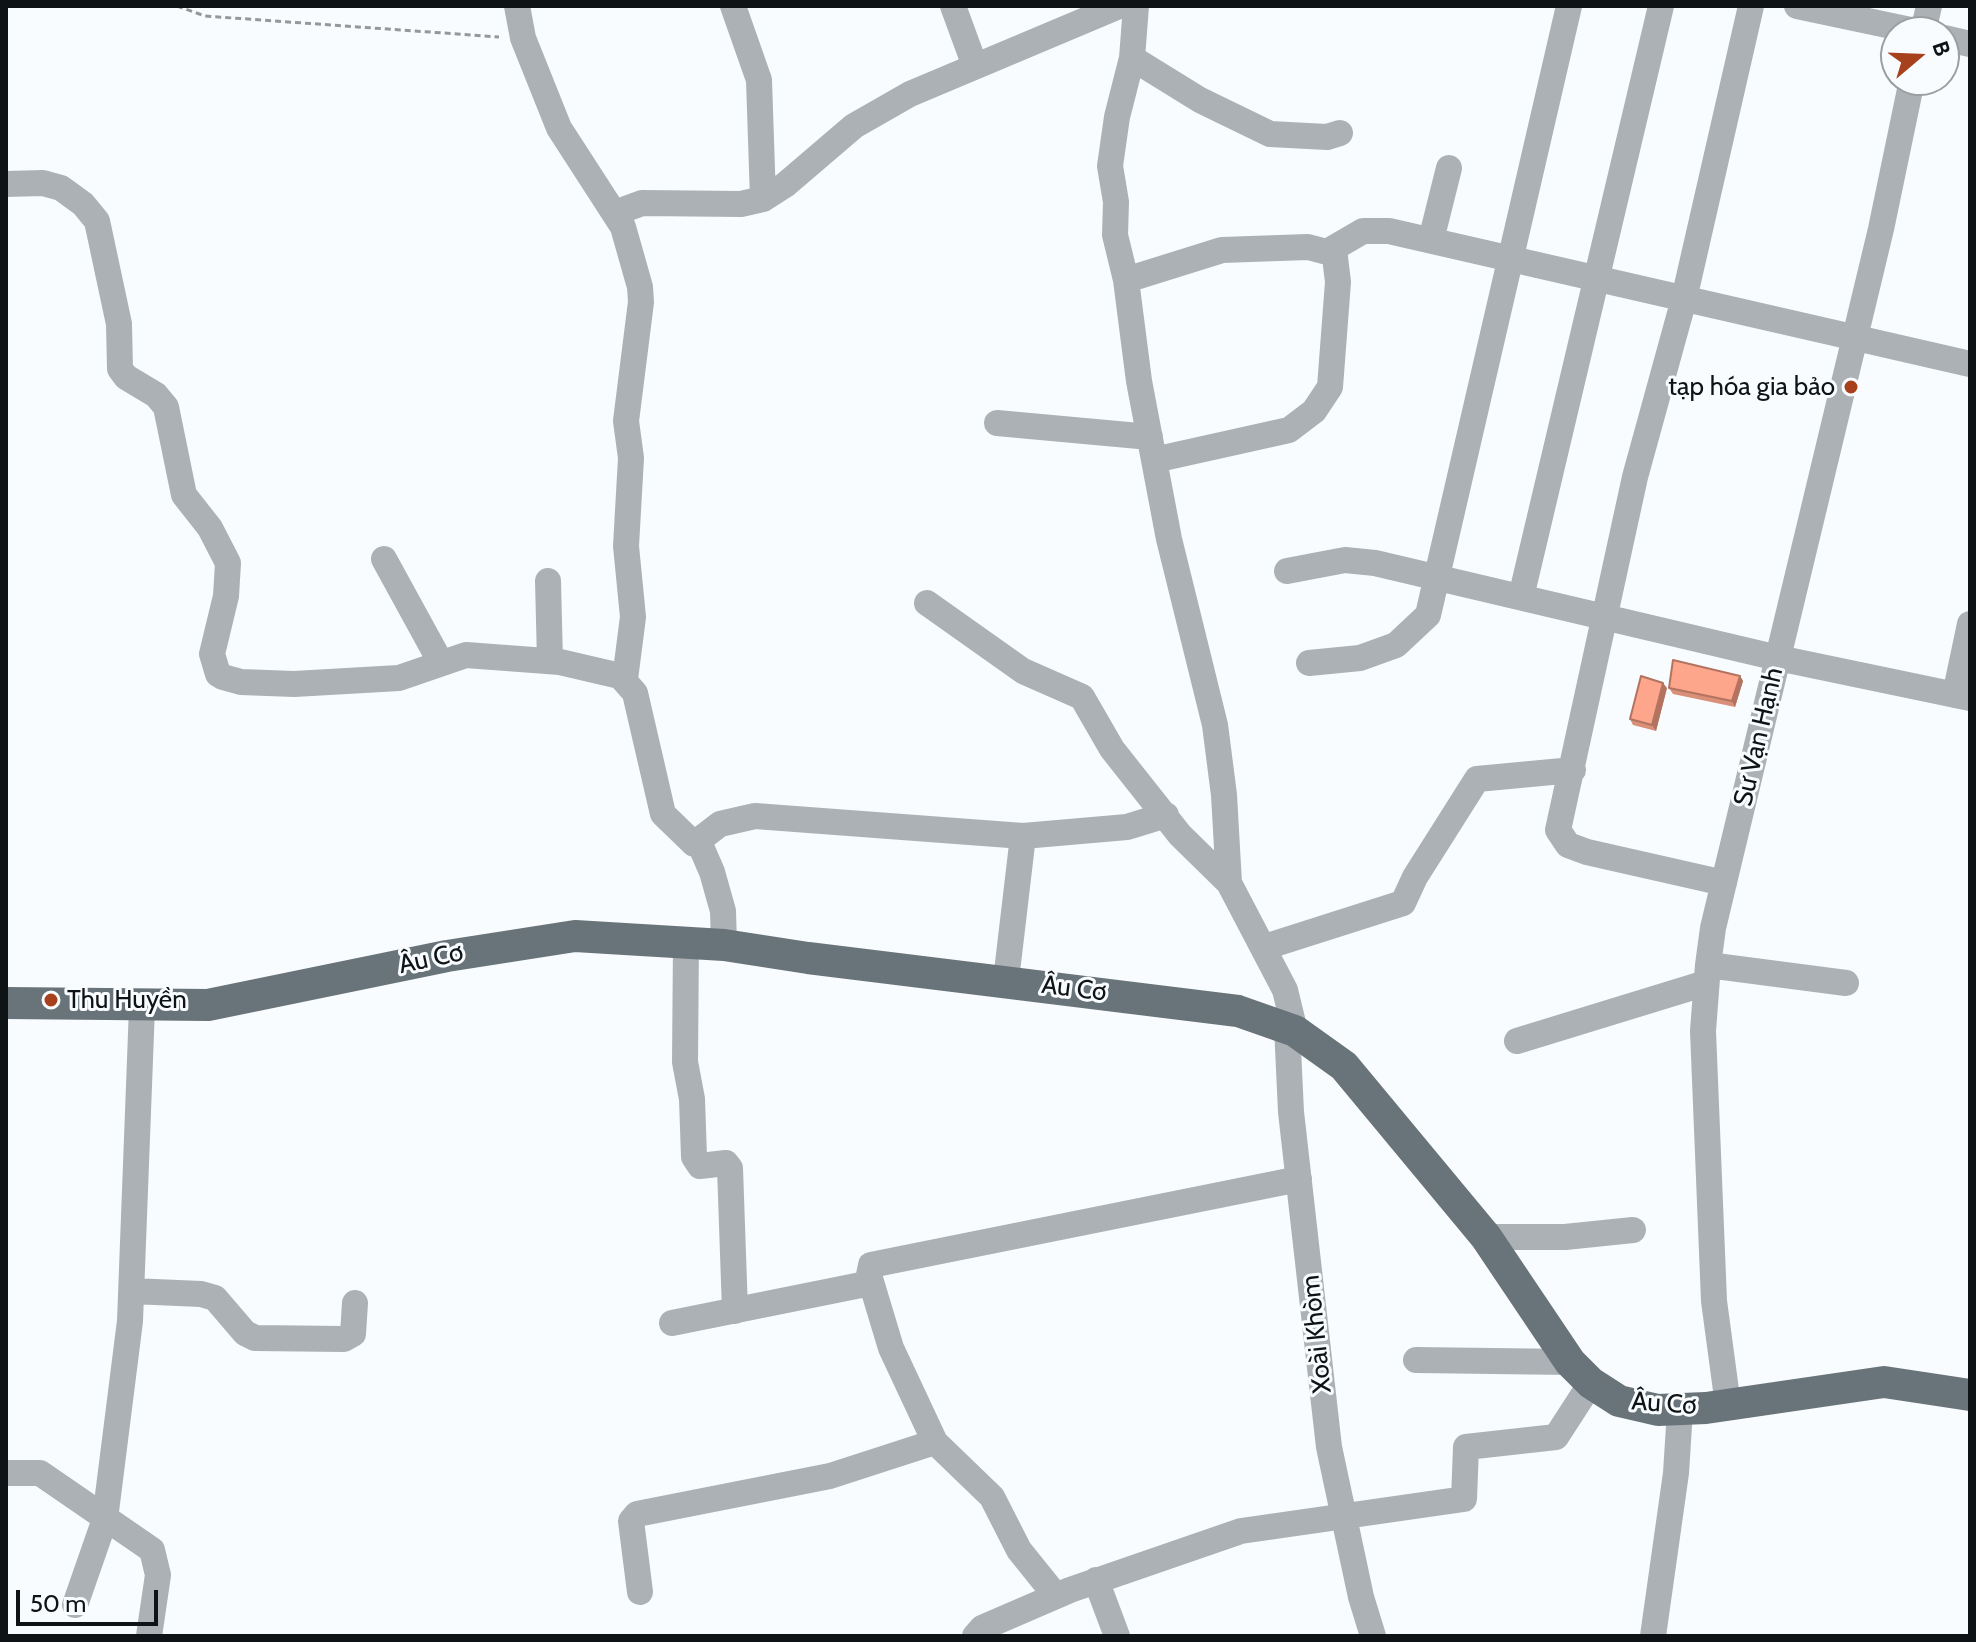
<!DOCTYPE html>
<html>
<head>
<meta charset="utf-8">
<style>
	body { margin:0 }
	#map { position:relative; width:1976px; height:1642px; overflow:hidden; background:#f9fcfe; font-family:Cabin,sans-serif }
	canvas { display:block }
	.frame { position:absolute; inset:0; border:8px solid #0e1316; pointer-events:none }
	.north { position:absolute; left:1880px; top:16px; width:80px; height:80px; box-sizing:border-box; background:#f9fcfe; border:2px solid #9b9fa1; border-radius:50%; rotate:71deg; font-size:22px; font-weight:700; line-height:32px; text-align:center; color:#0e1316 }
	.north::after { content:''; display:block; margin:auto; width:28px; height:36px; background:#a7401d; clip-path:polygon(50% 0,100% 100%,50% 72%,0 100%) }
	.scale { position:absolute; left:16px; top:1590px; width:142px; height:36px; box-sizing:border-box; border:4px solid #0e1316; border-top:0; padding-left:10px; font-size:24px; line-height:28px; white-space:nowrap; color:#0e1316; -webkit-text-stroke:6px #f9fcfe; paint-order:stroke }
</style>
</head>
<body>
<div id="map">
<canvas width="1976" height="1642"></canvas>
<div class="frame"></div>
<div class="north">B</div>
<div class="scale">50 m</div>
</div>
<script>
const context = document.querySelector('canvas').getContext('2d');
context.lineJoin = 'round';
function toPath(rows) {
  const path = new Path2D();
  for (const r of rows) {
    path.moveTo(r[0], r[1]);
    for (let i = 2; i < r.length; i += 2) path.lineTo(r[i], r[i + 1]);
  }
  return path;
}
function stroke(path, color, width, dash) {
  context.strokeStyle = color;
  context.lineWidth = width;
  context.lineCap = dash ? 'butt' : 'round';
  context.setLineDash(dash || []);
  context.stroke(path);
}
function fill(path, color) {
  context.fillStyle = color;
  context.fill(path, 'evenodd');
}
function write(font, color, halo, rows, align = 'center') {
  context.font = font + ' Cabin,sans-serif';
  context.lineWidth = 6;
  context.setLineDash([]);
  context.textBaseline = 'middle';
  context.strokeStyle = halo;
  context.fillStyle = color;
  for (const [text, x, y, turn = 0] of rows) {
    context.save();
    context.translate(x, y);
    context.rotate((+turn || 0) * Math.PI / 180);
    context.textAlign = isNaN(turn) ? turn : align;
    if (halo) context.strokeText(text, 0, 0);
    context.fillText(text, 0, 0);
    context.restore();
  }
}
const path = toPath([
	[177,6,205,16,499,37]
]);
const minor = toPath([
	[517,6,523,38,559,128,623,227,640,287,641,302,626,421,631,458,626,546,633,617,625,679],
	[733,6,759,80,763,199],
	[953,6,975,66],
	[1136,6,1132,58,1117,117,1110,166,1116,202,1115,235,1126,280,1139,381,1169,539,1215,725,1224,795,1229,883],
	[1797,6,1920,32],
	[1923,32,1929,6],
	[1944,38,1970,44],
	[1132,58,1200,100,1270,134,1327,137,1340,133],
	[6,184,43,183,61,188,83,204,97,221,119,324,120,369,126,377,156,395,166,407,184,495,210,528,228,563,226,596,212,654,218,674,223,677,241,682,294,684,399,678,466,655,560,662,620,676,635,693,663,814,694,844,720,824,755,816,1023,836,1127,827,1166,815],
	[615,213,642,203,741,204,763,199,785,185,854,126,910,94,1119,6],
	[1431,240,1449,168],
	[1126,280,1222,250,1308,247,1327,252,1363,231,1389,231,1970,364],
	[997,423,1150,437],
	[1154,460,1289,430,1314,411,1330,387,1338,282,1334,249],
	[384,559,441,663],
	[1287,571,1345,560,1375,563,1778,658,1970,698],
	[548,581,550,661],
	[1521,597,1661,6],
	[927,603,1023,671,1082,697,1112,749,1180,835,1229,883,1285,990,1295,1031],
	[1309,663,1360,658,1396,645,1428,615,1569,6],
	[1955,695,1970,624],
	[699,842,712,872,723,911,724,945],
	[1724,883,1587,852,1568,845,1558,830,1635,477,1684,299,1751,6],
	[686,942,685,1062,692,1099,694,1157,700,1166,726,1163,730,1168,735,1311],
	[1265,947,1403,903,1415,877,1477,779,1573,770],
	[1708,965,1846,983],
	[1006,980,1023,836],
	[1287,1027,1291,1112,1329,1447,1361,1597,1373,1636],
	[1517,1041,1706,983],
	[1486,1237,1565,1237,1633,1230],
	[132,1291,201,1294,215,1298,245,1333,255,1338,344,1339,353,1334,355,1303],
	[672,1323,871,1283],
	[1416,1360,1570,1362],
	[1728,1405,1714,1301,1703,1031,1708,965,1713,928,1881,229,1912,80],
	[6,1473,40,1473,152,1550,158,1575,149,1636],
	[1096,1580,1117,1636],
	[640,1592,631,1521,637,1514,830,1476,935,1442],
	[1056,1596,1019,1550,992,1497,935,1442,891,1348,869,1275,871,1265,1299,1179],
	[75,1605,105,1519,130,1321,142,1007],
	[975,1636,982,1628,1070,1590,1241,1531,1464,1499,1466,1447,1556,1437,1591,1383],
	[1653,1636,1676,1473,1680,1410]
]);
const major = toPath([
	[6,1003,208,1005,447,956,575,936,724,945,808,958,1238,1011,1295,1031,1344,1066,1486,1237,1570,1362,1591,1383,1619,1401,1658,1410,1706,1408,1884,1382,1970,1395]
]);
const wall = toPath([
	[1740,676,1743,681,1735,707,1673,694,1669,688],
	[1667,688,1656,731,1633,725,1630,719]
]);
const shadedWall = toPath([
	[1740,676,1743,681,1735,707,1732,701],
	[1663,683,1667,688,1656,731,1652,725]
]);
const building = toPath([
	[1673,660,1740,676,1732,701,1669,688,1673,660],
	[1641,676,1663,683,1652,725,1630,719,1641,676]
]);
const markers = [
	[1851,387,8,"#a7401d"],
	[51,1000,8,"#a7401d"]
];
const poiNames = [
	["tạp hóa gia bảo",1835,387],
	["Thu Huyền",67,1000,"left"]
];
const streetNames = [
	["Sư Vạn Hạnh",1759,737,-77],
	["Âu Cơ",431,959,-12],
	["Âu Cơ",1074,989,7],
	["Xoài Khòm",1317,1334,-96],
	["Âu Cơ",1664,1404,4]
];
stroke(path, '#94989b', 3, [6, 4]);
stroke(minor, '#abb1b5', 26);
stroke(major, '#69747a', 32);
fill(wall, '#da8f78');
fill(shadedWall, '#b27461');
fill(building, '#fea68b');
stroke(building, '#b27461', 2);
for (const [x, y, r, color] of markers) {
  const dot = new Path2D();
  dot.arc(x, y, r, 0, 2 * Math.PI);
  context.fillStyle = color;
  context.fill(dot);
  stroke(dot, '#f9fcfe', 3);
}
write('26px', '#0e1316', '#f9fcfe', poiNames, 'right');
write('26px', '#0e1316', '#f9fcfe', streetNames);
</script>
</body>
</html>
